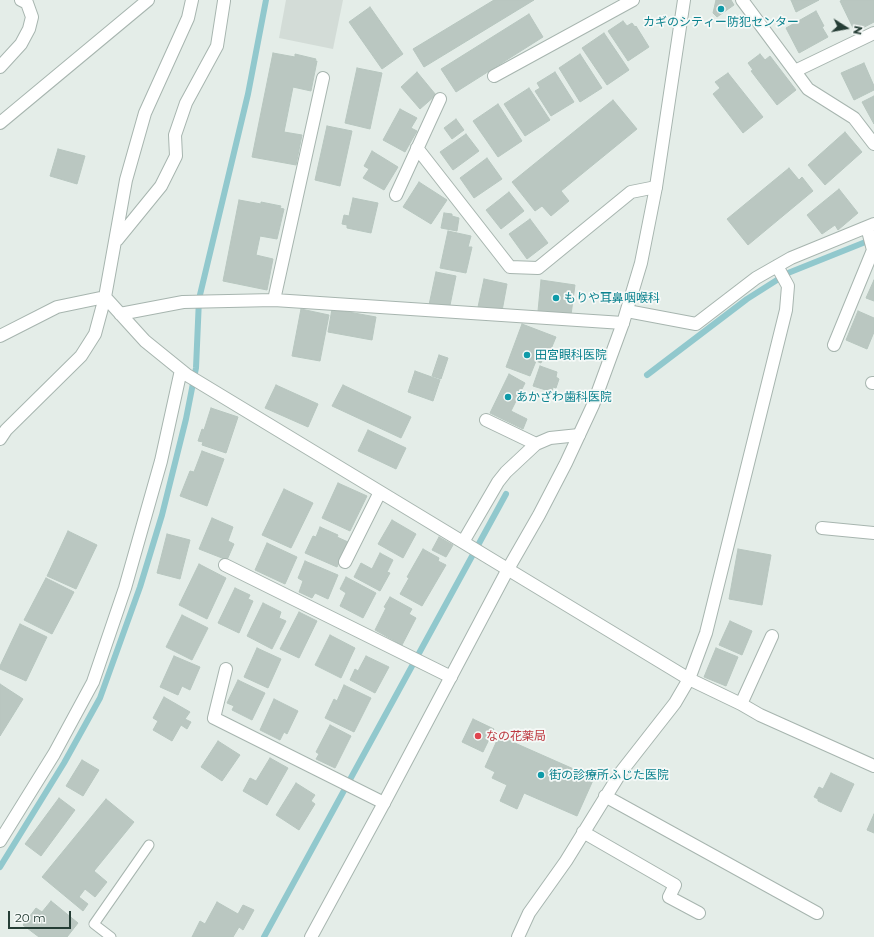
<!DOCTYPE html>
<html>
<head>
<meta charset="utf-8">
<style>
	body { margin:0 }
	#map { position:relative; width:874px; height:937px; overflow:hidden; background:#e4ede8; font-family:Montserrat,sans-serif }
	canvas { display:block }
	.north { position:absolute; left:826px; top:8px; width:40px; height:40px; -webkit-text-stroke:3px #f5f9f7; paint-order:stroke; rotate:101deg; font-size:11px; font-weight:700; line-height:16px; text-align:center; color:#253d35 }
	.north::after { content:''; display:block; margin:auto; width:14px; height:18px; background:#253d35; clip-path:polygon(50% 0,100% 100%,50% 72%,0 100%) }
	.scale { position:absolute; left:8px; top:911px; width:63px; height:18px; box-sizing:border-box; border:2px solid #253d35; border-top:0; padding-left:5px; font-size:12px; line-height:14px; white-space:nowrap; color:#253d35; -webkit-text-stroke:3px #f5f9f7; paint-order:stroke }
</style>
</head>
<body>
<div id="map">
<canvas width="874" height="937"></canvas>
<div class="north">N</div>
<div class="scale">20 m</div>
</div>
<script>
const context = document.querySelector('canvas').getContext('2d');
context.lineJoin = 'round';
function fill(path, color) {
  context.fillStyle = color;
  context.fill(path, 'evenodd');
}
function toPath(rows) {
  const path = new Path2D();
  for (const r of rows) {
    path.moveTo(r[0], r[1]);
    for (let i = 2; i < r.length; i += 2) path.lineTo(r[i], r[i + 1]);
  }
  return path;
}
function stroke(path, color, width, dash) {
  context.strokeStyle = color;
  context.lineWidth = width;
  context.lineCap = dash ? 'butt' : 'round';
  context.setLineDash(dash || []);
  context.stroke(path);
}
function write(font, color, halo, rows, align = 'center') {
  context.font = font + ' Montserrat,"Noto Sans JP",sans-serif';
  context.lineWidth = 3.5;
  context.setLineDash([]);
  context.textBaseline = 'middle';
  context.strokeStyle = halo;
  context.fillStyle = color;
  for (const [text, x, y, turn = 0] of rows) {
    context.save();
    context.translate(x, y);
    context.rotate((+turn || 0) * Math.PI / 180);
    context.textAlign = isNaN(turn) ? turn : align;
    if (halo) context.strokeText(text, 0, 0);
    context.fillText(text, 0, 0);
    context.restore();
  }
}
const built = toPath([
	[286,0,343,0,333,49,279,38]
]);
const stream = toPath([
	[647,375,747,299,788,273,873,239],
	[0,867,64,763,100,698,140,587,162,515,186,419,196,368,199,299,248,94,266,0],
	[264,937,506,494]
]);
const building = toPath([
	[494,0,534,0,424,67,413,49,494,0],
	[716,0,731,0,734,5,717,17,713,13,716,0],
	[791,0,819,0,796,12,791,0],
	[843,0,874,0,874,22,855,32,840,1,843,0],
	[370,7,403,54,382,69,349,22,370,7],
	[816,11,824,26,822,27,828,37,799,53,786,28,816,11],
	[529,14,543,37,456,92,441,69,529,14],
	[623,21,627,26,632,23,635,27,636,26,649,47,628,61,608,31,623,21],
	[604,33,629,70,607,85,582,48,604,33],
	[273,53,295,57,295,54,316,59,315,61,317,61,311,91,293,87,284,132,302,135,296,165,252,157,273,53],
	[580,54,602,88,580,102,559,68,580,54],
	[760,54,765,60,770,56,796,90,777,105,751,71,753,70,748,63,760,54],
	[864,63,874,86,874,90,854,100,841,73,864,63],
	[357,68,382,73,370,129,345,123,357,68],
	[417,72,436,95,420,109,401,87,417,72],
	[555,72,574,102,551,116,535,91,540,88,537,83,555,72],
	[728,73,763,117,743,133,713,94,720,88,715,82,728,73],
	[529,88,550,120,525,136,504,104,529,88],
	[874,96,874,124,862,102,874,96],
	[613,100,637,129,561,191,569,201,551,216,542,206,535,211,512,182,613,100],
	[498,104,522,141,498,157,473,121,498,104],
	[400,109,417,118,411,128,417,131,405,152,383,140,400,109],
	[456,119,464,130,452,139,444,128,456,119],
	[327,126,352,131,340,186,315,180,327,126],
	[845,132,862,152,825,185,808,165,845,132],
	[466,134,479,151,453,170,440,152,466,134],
	[58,149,85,156,77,184,50,176,58,149],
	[372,151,398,167,384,190,363,178,369,169,364,166,372,151],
	[487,158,502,179,474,198,460,178,487,158],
	[789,168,799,180,802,177,813,191,748,245,727,219,789,168],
	[419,182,447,200,431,224,403,207,419,182],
	[839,189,858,213,838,230,835,225,822,234,807,215,839,189],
	[509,192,524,211,501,229,486,210,509,192],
	[353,198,378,203,371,233,347,228,347,225,342,224,344,215,349,216,353,198],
	[239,200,261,204,261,202,281,206,280,208,284,209,277,239,260,236,256,255,273,259,267,290,223,281,239,200],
	[444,213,452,214,452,216,459,218,457,231,441,228,444,213],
	[530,219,548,243,527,259,509,234,530,219],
	[448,231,471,236,468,247,472,247,466,273,440,268,448,231],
	[436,272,456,276,449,310,429,305,436,272],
	[484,279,507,284,502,311,478,307,484,279],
	[541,280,575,285,571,315,538,311,541,280],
	[874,280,874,301,866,298,874,280],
	[301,309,329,315,320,361,292,356,301,309],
	[332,309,376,317,372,340,328,332,332,309],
	[858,311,874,318,874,332,867,349,846,340,858,311],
	[522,324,556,337,551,349,547,348,541,363,536,361,530,376,506,367,522,324],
	[439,355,448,358,441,379,432,376,439,355],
	[540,366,557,372,556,377,559,379,556,388,553,387,552,392,533,386,540,366],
	[415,371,440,380,433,401,408,392,415,371],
	[509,374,525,383,511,411,527,419,523,429,490,413,509,374],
	[276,385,318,404,308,427,265,408,276,385],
	[343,385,411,417,401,438,332,406,343,385],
	[211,408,238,417,226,453,202,445,203,442,198,441,202,429,204,430,211,408],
	[368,430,406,448,396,469,358,451,368,430],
	[202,451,224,459,207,506,180,496,190,471,194,472,202,451],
	[338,483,367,496,350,531,322,518,338,483],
	[284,489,313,503,291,548,262,535,284,489],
	[212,518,233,527,228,541,234,544,227,560,199,549,212,518],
	[392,520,416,534,403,558,378,544,392,520],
	[320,527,338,535,337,537,348,542,337,567,305,553,313,536,316,537,320,527],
	[68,531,97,545,76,589,47,576,68,531],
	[167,534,190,540,180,579,157,573,167,534],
	[439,537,453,545,446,557,432,550,439,537],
	[267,543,297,557,285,584,255,570,267,543],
	[423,549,439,558,438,561,446,565,422,606,400,594,409,578,407,577,423,549],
	[738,549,771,555,762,605,729,599,738,549],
	[380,553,393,560,387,572,390,573,380,591,354,577,361,563,372,569,380,553],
	[305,561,338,575,328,599,315,593,312,598,299,592,303,581,298,578,305,561],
	[199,564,226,578,207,619,179,605,199,564],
	[346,577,376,593,363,618,340,606,346,593,340,589,346,577],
	[46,578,74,592,52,634,24,620,46,578],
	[235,588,250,595,248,599,253,601,239,633,218,623,235,588],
	[390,597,412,609,409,614,416,618,402,645,375,630,386,608,384,607,390,597],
	[263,603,281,612,279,618,286,621,272,649,247,636,263,603],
	[299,612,317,621,299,658,280,649,299,612],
	[182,615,208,628,192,660,166,647,182,615],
	[730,621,752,631,742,655,719,645,730,621],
	[20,624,47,637,26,681,0,669,0,666,20,624],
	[330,635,355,648,341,678,315,665,330,635],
	[257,648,281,659,268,688,244,677,257,648],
	[716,648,738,657,726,686,704,677,716,648],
	[174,656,200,667,190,690,182,686,178,695,160,687,174,656],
	[366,656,389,667,375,693,350,680,355,669,358,671,366,656],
	[238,680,265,693,252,720,232,710,234,706,227,703,238,680],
	[0,684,23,699,0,736,0,684],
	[344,685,371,698,354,732,325,718,334,699,337,701,344,685],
	[164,697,190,712,185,719,191,722,187,729,181,725,172,741,153,730,158,721,153,718,164,697],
	[274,699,298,711,287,734,284,732,280,740,260,730,274,699],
	[473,719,494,729,483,752,462,742,473,719],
	[330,725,351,736,335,768,316,759,319,754,316,752,330,725],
	[499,736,594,778,577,816,524,793,517,809,500,801,507,785,492,778,495,772,485,767,499,736],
	[218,741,240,755,222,781,201,767,218,741],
	[270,758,288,768,267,805,243,791,250,778,256,781,270,758],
	[82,760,99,770,83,796,66,786,82,760],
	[831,773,854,784,841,812,818,801,818,799,814,797,819,787,823,789,831,773],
	[296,783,315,795,311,801,315,804,299,830,276,815,296,783],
	[59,798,75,810,41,856,25,844,59,798],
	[106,799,134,822,94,871,107,882,95,897,85,889,79,897,88,904,83,911,42,877,106,799],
	[874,814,874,833,867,830,874,814],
	[51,901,78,923,67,937,39,937,23,925,36,908,42,912,51,901],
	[217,902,238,914,243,905,254,910,243,930,239,927,233,937,192,937,200,921,205,924,217,902]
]);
const service = toPath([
	[111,937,94,924,149,845]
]);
const minor = toPath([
	[742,0,808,89,854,118,874,144],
	[0,67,21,44,29,29,32,17,27,3,21,0],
	[795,71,874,33],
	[494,76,633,0],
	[0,123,148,0],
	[417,148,510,267,538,268,631,192,656,187],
	[396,195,440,99],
	[117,240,161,186,176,156,175,135,186,103,217,46,224,1],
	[105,297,145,341,187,375,689,679,741,704,760,715,874,766],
	[274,300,323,78],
	[627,311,696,324,756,278,791,258,874,224],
	[120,314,183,302,274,300,623,323],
	[0,336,57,307,105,297],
	[834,345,873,250,867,227],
	[872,383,874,383],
	[486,420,536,444],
	[0,439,6,430,81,356,95,334,105,297,126,180,145,113,188,18,192,0],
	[822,528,874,533],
	[463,542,498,482,506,472,536,444,550,438,579,435],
	[345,562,380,492],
	[225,565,451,677],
	[226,669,214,718,384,803],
	[741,704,772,636],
	[605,796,817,913],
	[583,832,675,885,669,897,699,913],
	[0,841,54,754,93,682,125,588,161,461,181,370],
	[518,937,529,913,566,861,621,772,675,703,689,679,706,633,786,310,788,286,777,266]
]);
const tertiary = toPath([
	[311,937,384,803,508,569,539,515,566,463,593,405,623,323,641,263,656,187,684,0]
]);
const markers = [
	[721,9,4,"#0f9aa8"],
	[556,298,4,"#0f9aa8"],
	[527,355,4,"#0f9aa8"],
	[508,397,4,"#0f9aa8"],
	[478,736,4,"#e0444e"],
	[541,775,4,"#0f9aa8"]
];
const cultureNames = [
	["カギのシティー防犯センター",721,22,"center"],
	["もりや耳鼻咽喉科",564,298],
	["田宮眼科医院",535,355],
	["あかざわ歯科医院",516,397],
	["街の診療所ふじた医院",549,775]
];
const healthNames = [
	["なの花薬局",486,736]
];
fill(built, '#d3dcd7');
stroke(stream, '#91c8cd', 6);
fill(building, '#bac7c1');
stroke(building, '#b7c6bf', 1);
stroke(service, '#a7b5af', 11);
stroke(minor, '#a7b5af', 14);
stroke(tertiary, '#a7b5af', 14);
stroke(service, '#fff', 9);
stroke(minor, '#fff', 12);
stroke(tertiary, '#fff', 12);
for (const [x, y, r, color] of markers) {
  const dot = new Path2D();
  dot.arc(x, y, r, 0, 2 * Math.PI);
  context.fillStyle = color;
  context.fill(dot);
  stroke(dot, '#f5f9f7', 1.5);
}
write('12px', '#0d838f', '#f5f9f7', cultureNames, 'left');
write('12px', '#be3a42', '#f5f9f7', healthNames, 'left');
</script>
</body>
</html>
